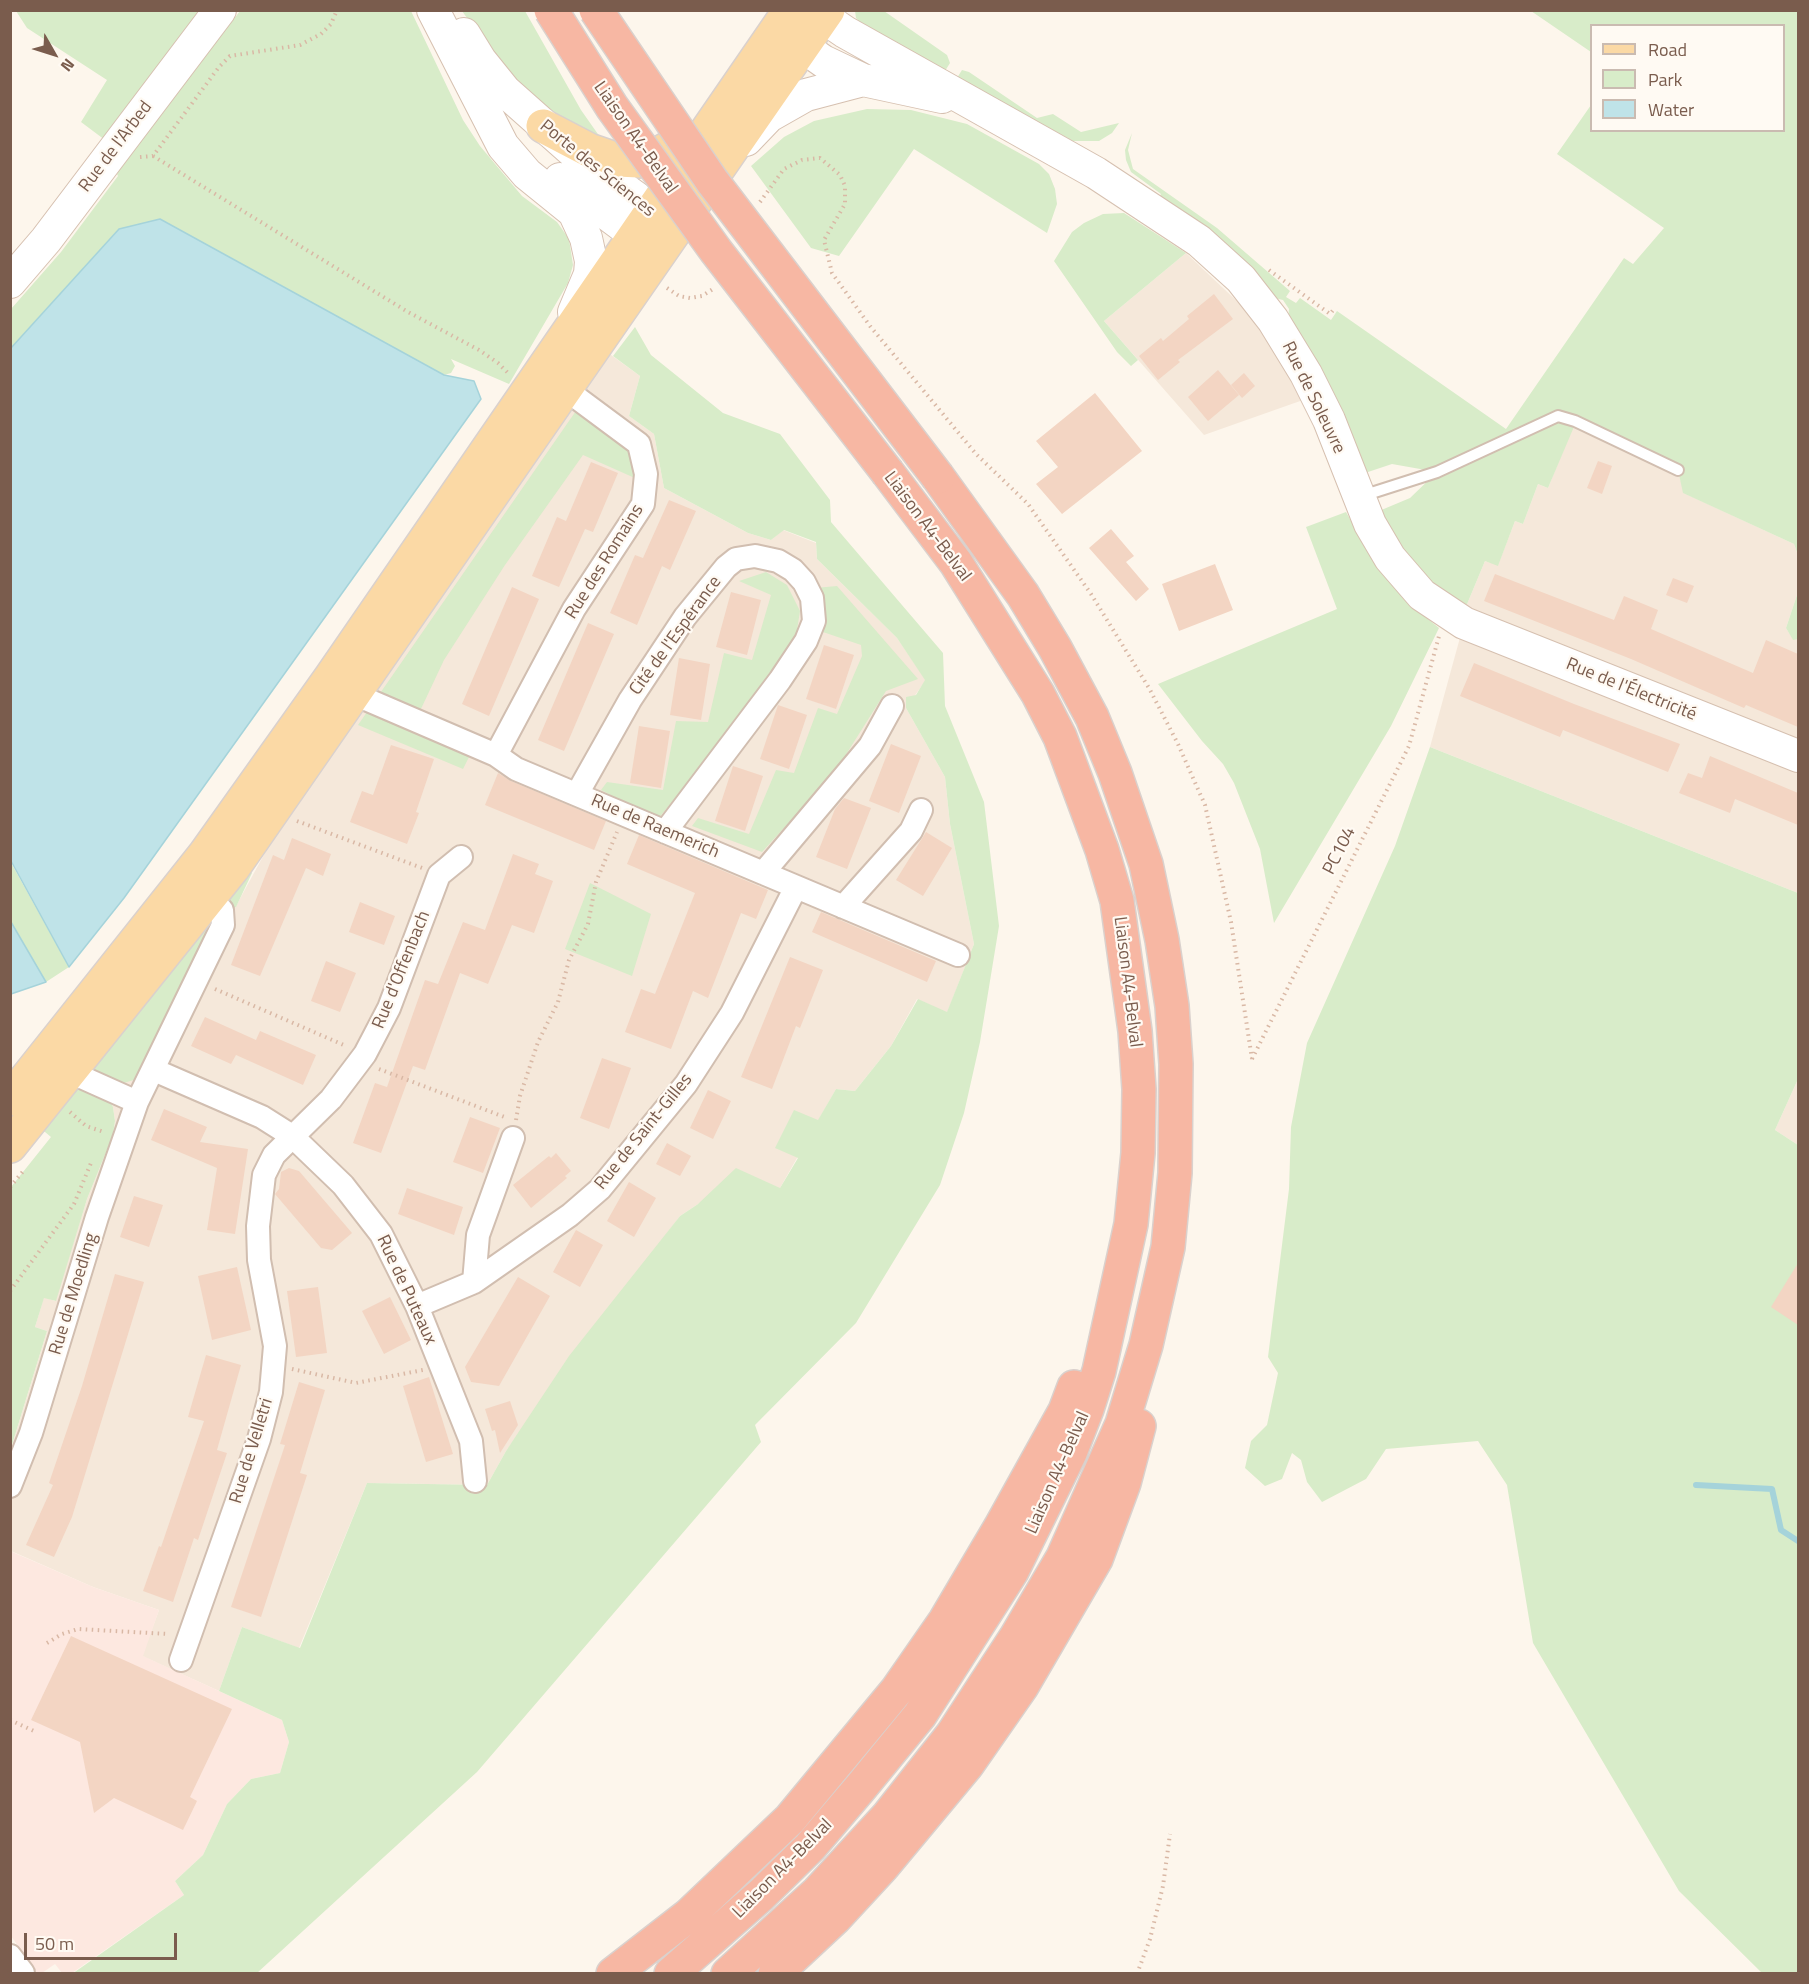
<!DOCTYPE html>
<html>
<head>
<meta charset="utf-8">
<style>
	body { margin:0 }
	#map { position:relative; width:1809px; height:1984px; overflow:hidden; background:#fdf6ec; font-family:"Titillium Web",sans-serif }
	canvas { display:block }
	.frame { position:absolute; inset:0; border:12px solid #7a5c4d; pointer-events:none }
	.legend { position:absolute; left:1590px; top:24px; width:195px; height:108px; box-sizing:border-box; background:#fffaf3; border:2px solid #cabbb1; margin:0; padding:8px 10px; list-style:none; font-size:18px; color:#7a5c4d }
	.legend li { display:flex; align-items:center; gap:12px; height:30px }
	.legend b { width:30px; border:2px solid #cabbb1 }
	.north { position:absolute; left:24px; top:24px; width:60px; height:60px; -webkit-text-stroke:4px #fffaf3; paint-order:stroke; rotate:129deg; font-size:16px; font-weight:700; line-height:24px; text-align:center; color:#7a5c4d }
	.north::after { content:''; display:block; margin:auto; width:21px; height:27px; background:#7a5c4d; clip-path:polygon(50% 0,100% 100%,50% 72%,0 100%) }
	.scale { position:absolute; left:24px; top:1933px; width:153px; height:27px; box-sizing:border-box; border:3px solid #7a5c4d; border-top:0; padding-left:8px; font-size:18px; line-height:21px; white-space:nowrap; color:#7a5c4d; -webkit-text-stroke:4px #fffaf3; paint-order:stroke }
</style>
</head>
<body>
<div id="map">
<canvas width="1809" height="1984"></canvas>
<div class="frame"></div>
<ul class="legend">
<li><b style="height:8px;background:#fbd9a5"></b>Road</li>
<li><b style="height:16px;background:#d8ecc9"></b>Park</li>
<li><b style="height:16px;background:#bfe3e8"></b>Water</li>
</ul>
<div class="north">N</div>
<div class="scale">50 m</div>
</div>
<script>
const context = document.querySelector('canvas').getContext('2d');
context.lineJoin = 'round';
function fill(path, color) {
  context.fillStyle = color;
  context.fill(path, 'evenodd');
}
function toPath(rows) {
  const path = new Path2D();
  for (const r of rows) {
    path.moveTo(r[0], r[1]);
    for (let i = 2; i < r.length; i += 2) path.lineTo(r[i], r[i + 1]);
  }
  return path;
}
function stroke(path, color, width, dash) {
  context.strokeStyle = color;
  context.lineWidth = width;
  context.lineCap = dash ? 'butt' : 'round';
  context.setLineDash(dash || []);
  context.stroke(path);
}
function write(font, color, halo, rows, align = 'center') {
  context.font = font + ' "Titillium Web",sans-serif';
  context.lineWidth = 4.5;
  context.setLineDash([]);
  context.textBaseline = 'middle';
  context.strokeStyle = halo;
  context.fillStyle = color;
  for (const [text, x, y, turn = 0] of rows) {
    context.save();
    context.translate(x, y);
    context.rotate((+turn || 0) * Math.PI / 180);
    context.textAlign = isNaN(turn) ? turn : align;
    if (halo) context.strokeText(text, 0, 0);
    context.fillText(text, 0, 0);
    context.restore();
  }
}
const residential = toPath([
	[1186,253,1241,305,1275,350,1303,400,1204,435,1104,321],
	[607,352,640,376,629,416,654,434,664,488,748,533,771,540,783,530,816,543,817,559,897,638,926,680,906,708,945,777,950,824,974,944,947,1013,917,999,891,1046,855,1091,836,1089,780,1188,698,1204,680,1216,506,1451,487,1485,367,1483,299,1648,242,1627,219,1691,142,1656,159,1610,93,1587,11,1551,11,1448,47,1331,35,1327,44,1297,55,1301,87,1199,113,1135,115,1121,113,1107,106,1095,222,910,236,906,285,816],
	[1575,421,1678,470,1684,493,1794,544,1798,555,1798,592,1786,628,1793,639,1798,639,1798,893,1430,747,1464,623,1465,609,1485,561,1498,565,1515,521,1523,524,1538,484,1548,488],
	[1798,1079,1798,1145,1775,1130]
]);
const commercial = toPath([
	[10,1551,93,1587,159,1610,143,1656,282,1720,289,1742,280,1773,251,1779,227,1804,203,1855,175,1881,184,1895,72,1973,62,1973,55,1964,42,1973,37,1973,11,1936]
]);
const green = toPath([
	[16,11,201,11,105,140,81,122,107,80,27,28],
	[240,11,411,11,463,120,480,146,522,196,557,222,569,239,573,265,568,283,509,384,451,359,455,366,451,373,444,375,160,219,119,229,11,348,11,309,61,252,118,176,117,174,127,157],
	[462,11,525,11,581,110,607,147,577,135,510,78],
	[855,11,884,11,947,55,950,63,945,71,868,31,856,18],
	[1531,11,1798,11,1798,555,1794,544,1683,493,1678,470,1576,422,1548,488,1538,484,1523,524,1515,521,1498,566,1485,561,1465,609,1431,586,1400,550,1379,511,1410,498,1437,472,1392,464,1362,474,1288,319,1289,309,1283,300,1270,297,1158,199,1161,194,1131,172,1126,160,1125,150,1132,133,1128,150,1133,169,1217,228,1290,291,1286,297,1296,303,1300,298,1331,320,1337,311,1506,429,1624,258,1633,264,1664,228,1557,154,1591,105,1592,130,1784,130,1784,26,1592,26,1591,52],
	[962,70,969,72,1037,118,1053,114,1081,132,1119,123,1112,133,1099,141,1073,141,957,78],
	[867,109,911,110,967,124,1039,164,1049,174,1055,189,1057,204,1047,233,914,149,839,256,811,248,751,166,784,137,814,121],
	[1124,213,1186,253,1104,321,1138,360,1131,366,1117,352,1054,261,1072,232,1084,223,1103,214],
	[635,327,651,355,723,413,780,434,830,500,831,522,943,653,945,706,984,802,999,926,980,1042,964,1113,940,1185,856,1323,755,1425,761,1442,477,1772,257,1973,72,1974,184,1895,175,1881,203,1855,227,1804,251,1779,280,1773,289,1742,282,1720,219,1691,242,1627,300,1648,367,1483,487,1485,506,1451,569,1356,680,1216,698,1204,736,1168,780,1188,798,1158,775,1148,794,1110,818,1120,836,1089,855,1091,891,1046,918,999,947,1012,974,944,950,824,945,777,906,708,906,697,916,695,925,680,897,638,817,559,816,542,784,530,771,540,748,533,664,488,654,434,629,416,640,376,613,356],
	[578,408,635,448,637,479,583,455,505,565,444,660,412,728,469,757,463,769,358,725],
	[1346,512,1379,570,1406,601,1439,628,1391,726,1274,923,1260,849,1234,783,1223,764,1202,741,1158,684,1337,609,1306,527],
	[766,572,787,585,800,611,795,643,731,729,658,819,601,790,607,782,663,790,676,721,708,722,724,653,752,660,771,595,739,581],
	[837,586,918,679,886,691,835,772,762,852,692,826,698,818,749,834,776,770,794,773,818,708,837,714,862,656,861,645,823,632,815,588],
	[1798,592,1798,639,1793,640,1786,628],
	[1430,747,1798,893,1798,1079,1775,1130,1798,1145,1798,1973,1762,1973,1679,1891,1533,1643,1507,1485,1478,1441,1386,1449,1366,1479,1322,1502,1307,1482,1301,1460,1292,1453,1282,1479,1265,1486,1245,1468,1251,1441,1267,1425,1278,1373,1268,1357,1289,1189,1291,1127,1307,1043,1395,846],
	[10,861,69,967,46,982,11,922],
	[245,867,252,873,236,907,222,910,137,1079,117,1085,106,1095,113,1107,115,1121,113,1135,87,1199,56,1301,44,1298,35,1327,47,1331,11,1448,11,1187,51,1137,39,1127,65,1095,93,1083,90,1064],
	[590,883,651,914,632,976,565,949]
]);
const water = toPath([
	[160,219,444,375,474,381,481,399,124,898,69,967,11,861,11,348,119,229,160,219],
	[11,922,46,982,11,994,10,994,11,922]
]);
const stream = toPath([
	[1696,1485,1772,1489,1781,1530,1798,1541]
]);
const building = toPath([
	[1214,294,1233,319,1178,360,1180,362,1158,380,1139,356,1161,338,1163,341,1189,319,1187,316],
	[1218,370,1239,395,1208,421,1188,397],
	[1244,373,1255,386,1242,398,1231,385],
	[1095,393,1142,451,1062,514,1036,484,1058,467,1036,441],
	[1598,461,1612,466,1602,494,1587,488],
	[591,462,618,473,593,532,585,529,559,587,532,576,557,517,566,521],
	[669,500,696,511,670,570,662,566,637,625,610,613,635,555,643,558],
	[1111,529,1134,556,1126,562,1149,589,1136,601,1089,548],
	[1215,564,1233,610,1179,631,1162,584],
	[1495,574,1614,620,1624,596,1658,610,1651,629,1753,673,1766,640,1798,654,1798,727,1746,705,1744,708,1631,659,1484,601],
	[1673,578,1694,586,1687,603,1666,595],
	[512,587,539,599,489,716,462,704],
	[731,592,761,600,747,655,716,647],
	[588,623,614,634,564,751,538,740],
	[824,645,854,655,836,709,806,699],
	[679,658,710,664,701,720,670,715],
	[1474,663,1574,704,1680,744,1668,772,1563,730,1560,737,1460,696],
	[778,705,807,715,789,769,760,759],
	[639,726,670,731,661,788,630,783],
	[891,744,921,756,899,813,869,801],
	[391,745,434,759,416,812,419,813,407,844,350,822,362,791,373,795],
	[1710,756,1798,793,1798,825,1735,799,1730,813,1679,793,1688,773,1702,778],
	[733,766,763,776,745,831,715,821],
	[498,773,511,781,606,821,594,850,485,805],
	[844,798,871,808,847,869,816,857,835,809],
	[926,832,952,848,923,896,896,880],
	[639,835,768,890,756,919,741,913,708,998,693,991,671,1049,625,1032,641,989,655,994,695,893,627,864],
	[292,838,331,854,323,876,306,868,260,976,231,965,273,855,284,860],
	[513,854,539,864,535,874,553,881,534,933,512,925,488,984,460,973,425,1070,413,1066,381,1153,353,1143,375,1083,387,1087,425,980,438,984,463,922,485,930],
	[360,902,395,916,384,945,349,932],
	[821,912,936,961,927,982,812,932],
	[790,957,823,970,800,1028,796,1026,772,1089,741,1077],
	[326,961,356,973,340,1012,311,1001],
	[205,1017,256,1040,260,1031,316,1055,303,1085,236,1055,231,1064,191,1046],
	[602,1058,631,1068,609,1129,580,1118],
	[708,1090,731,1101,713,1139,690,1128],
	[164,1109,207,1127,200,1142,248,1149,235,1234,207,1230,217,1168,151,1140],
	[470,1117,500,1128,483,1173,453,1162],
	[667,1143,691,1156,680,1176,656,1164],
	[556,1153,571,1171,565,1176,567,1178,531,1208,513,1185,549,1156,551,1158],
	[289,1168,299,1171,352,1233,332,1250,321,1248,275,1194,279,1189,281,1172],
	[629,1182,656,1198,634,1237,607,1221],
	[407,1188,463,1207,454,1235,398,1214],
	[134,1196,163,1205,149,1247,120,1237],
	[576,1230,603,1245,580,1287,553,1272],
	[1798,1263,1798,1325,1771,1307],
	[237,1267,251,1330,212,1340,198,1276],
	[115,1274,144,1282,72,1517,54,1557,26,1545,53,1485,49,1483,82,1386],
	[518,1277,550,1296,499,1386,471,1382,465,1367],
	[318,1287,327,1353,296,1357,287,1291],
	[390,1297,411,1340,384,1354,362,1311],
	[206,1355,241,1365,217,1450,227,1453,198,1540,194,1538,173,1602,143,1591,159,1546,161,1547,204,1421,188,1417],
	[429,1377,453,1454,426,1462,403,1386],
	[299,1382,325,1390,300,1473,307,1475,261,1617,231,1607,285,1445,280,1444],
	[510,1401,518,1425,500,1453,495,1430,492,1431,485,1409],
	[71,1636,232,1709,190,1797,197,1801,183,1830,114,1798,94,1813,80,1742,31,1720]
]);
const path = toPath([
	[153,156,408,312,479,350,498,363,509,374],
	[140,157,153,156,219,67,230,56,300,45,321,34,331,24,337,10],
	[760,202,784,169,802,160,820,158,840,175,845,186,845,204,824,240,832,273,870,326,976,454,1028,504,1091,594,1149,688,1178,744,1205,805,1231,922,1252,1059],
	[1269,270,1330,314,1334,309],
	[667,288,679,296,690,298,702,296,713,289],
	[297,821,422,868],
	[215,989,346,1046],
	[1252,1059,1409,746,1439,636],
	[379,1069,507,1118],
	[70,1112,86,1126,104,1132],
	[516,1120,520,1096,538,1042,558,1002,569,960,588,924,596,882,617,832],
	[10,1187,25,1169],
	[10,1291,74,1204,91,1163],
	[292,1369,356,1383,423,1370],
	[47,1643,62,1634,78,1629,169,1634],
	[10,1720,36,1732],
	[1137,1974,1150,1939,1163,1886,1170,1834]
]);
const lane = toPath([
	[1362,496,1437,472,1558,416,1575,421,1678,470]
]);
const street = toPath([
	[354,694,496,755,516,769,958,955],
	[496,755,574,609,643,504,646,474,639,444,565,389],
	[577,794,630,700,685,617,726,567,736,559,755,556,778,561,793,570,804,582,812,598,814,621,806,641,780,680,665,832],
	[763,873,870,746,892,706],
	[843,907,911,831,921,810],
	[154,1070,262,1117,292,1136,343,1185,381,1234,417,1306,471,1441,475,1481],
	[70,1072,137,1102,223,925,222,910,210,899],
	[474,1282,478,1235,513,1138],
	[417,1306,474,1282,570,1215,600,1189,686,1084,732,1013,796,887],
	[10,1486,31,1433,97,1217,137,1102],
	[181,1660,259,1439,271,1392,275,1346,259,1260,258,1226,264,1175,274,1155,331,1099,365,1054,389,1008,439,875,461,857],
	[10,1956,23,1973]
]);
const secondary = toPath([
	[433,10,503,146,527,174,574,212,586,238,591,261,590,274,574,312],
	[823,17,845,32,1096,173,1199,241,1241,279,1273,320,1306,374,1329,420,1370,524,1390,558,1422,595,1464,623,1798,756],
	[464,34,480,60,505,91,577,155,653,210,659,218,658,234],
	[803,47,823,61,863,80,942,97],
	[746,140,769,116,806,95,863,80],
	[560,179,655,250],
	[10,282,46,240,220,10]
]);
const primary = toPath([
	[543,126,589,150,618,160,639,161,655,156,672,146],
	[10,1099,205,854,331,677,790,10],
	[10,1146,233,868,828,10]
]);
const highway = toPath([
	[613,1974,689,1915,790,1819,897,1690,945,1621,1000,1528,1065,1411,1074,1387],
	[671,1974,761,1895,810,1847,861,1787,920,1715,1012,1571,1070,1453,1087,1409,1099,1371,1131,1224,1138,1153,1139,1089,1135,1031,1117,901,1102,850,1060,737,1038,694,956,563,888,473],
	[728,1974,818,1892,888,1816,952,1735,1016,1637,1063,1557,1122,1424,1146,1345,1168,1247,1175,1173,1176,1064,1172,1006,1162,940,1146,864,1115,773,1092,717,1055,648,1023,595,938,477],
	[775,1974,835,1918,883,1866,967,1765,1022,1686,1096,1559,1124,1483,1139,1426]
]);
const highwayBridge = toPath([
	[551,10,612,107,716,251,888,473],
	[596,10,712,181,938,477]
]);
const streetNames = [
	["Liaison A4-Belval",635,138,55],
	["Rue de l'Arbed",116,147,-53],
	["Porte des Sciences",597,169,39],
	["Rue de Soleuvre",1313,398,64],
	["Liaison A4-Belval",927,527,53],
	["Rue des Romains",605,562,-58],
	["Cité de l'Espérance",676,636,-54],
	["Rue de l'Électricité",1631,690,22],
	["Rue de Raemerich",655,827,23],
	["PC104",1340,851,-63],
	["Rue d'Offenbach",402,970,-68],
	["Liaison A4-Belval",1127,982,83],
	["Rue de Saint-Gilles",644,1132,-51],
	["Rue de Puteaux",406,1290,65],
	["Rue de Moedling",74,1294,-73],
	["Rue de Velletri",252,1451,-73],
	["Liaison A4-Belval",1058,1473,-66],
	["Liaison A4-Belval",783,1869,-45]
];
fill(residential, '#f5e8da');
fill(commercial, '#fde8e0');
fill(green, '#d8ecc9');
fill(water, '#bfe3e8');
stroke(water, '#a5d3da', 1.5);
stroke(stream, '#a5d3da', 6);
fill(building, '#f3d5c3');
stroke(lane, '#d1beb0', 14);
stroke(street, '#d1beb0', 26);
stroke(secondary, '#d6c0b0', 34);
stroke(primary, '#dad1cd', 36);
stroke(highway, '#dad1cd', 36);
stroke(path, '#d9b8a5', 4, [1.5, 4.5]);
stroke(lane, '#fff', 10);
stroke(street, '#fff', 22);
stroke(secondary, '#fff', 32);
stroke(primary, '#fbd9a5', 33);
stroke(highway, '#f7b7a3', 33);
stroke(highwayBridge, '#dad1cd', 36, []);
stroke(highwayBridge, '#f7b7a3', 33);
write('18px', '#7a5c4d', '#fffaf3', streetNames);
</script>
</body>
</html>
